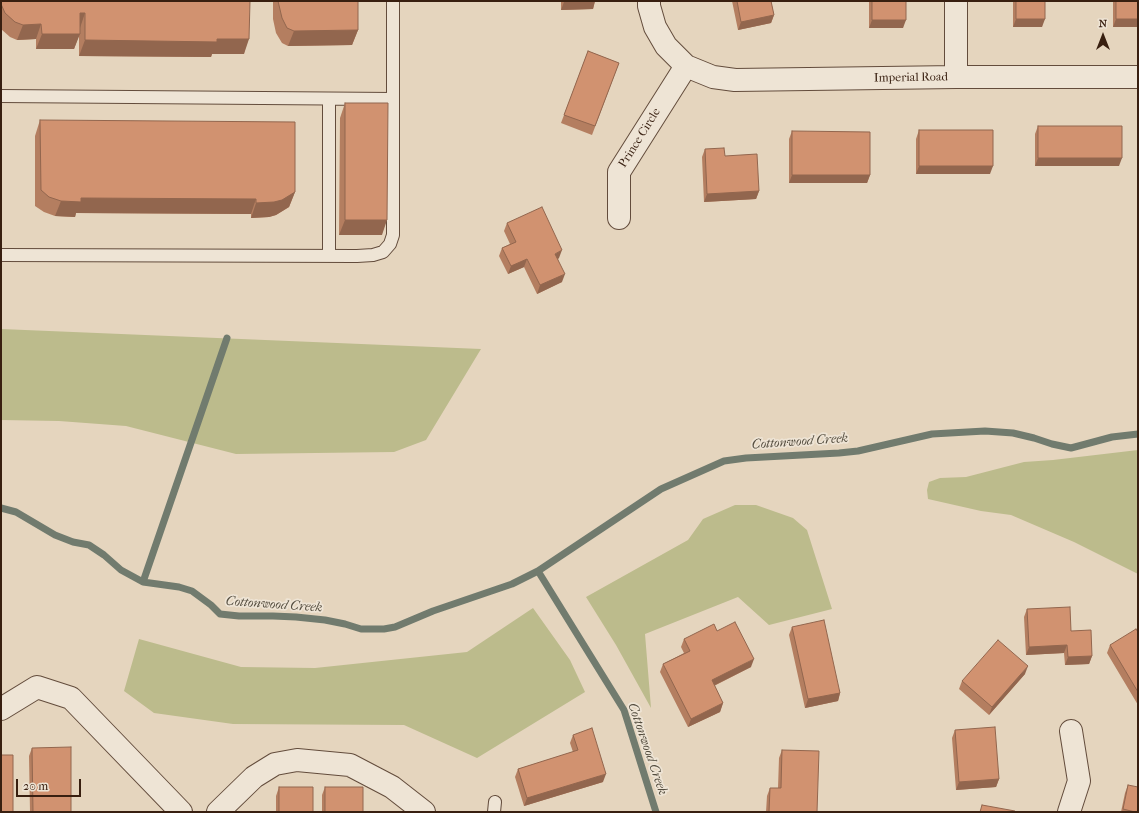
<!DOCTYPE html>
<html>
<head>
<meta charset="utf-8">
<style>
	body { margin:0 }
	#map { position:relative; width:1139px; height:813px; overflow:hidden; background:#e5d5be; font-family:"IM FELL French Canon",serif }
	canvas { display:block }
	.frame { position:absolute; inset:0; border:2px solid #381f10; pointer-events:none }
	.north { position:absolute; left:1083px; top:16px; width:40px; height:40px; -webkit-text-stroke:3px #eee4d5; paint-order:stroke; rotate:0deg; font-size:11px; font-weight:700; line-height:16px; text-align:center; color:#381f10 }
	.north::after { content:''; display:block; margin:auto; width:14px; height:18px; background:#381f10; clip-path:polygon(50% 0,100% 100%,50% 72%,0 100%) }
	.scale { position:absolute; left:16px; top:779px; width:65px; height:18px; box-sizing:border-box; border:2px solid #381f10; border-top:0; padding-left:5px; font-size:12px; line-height:14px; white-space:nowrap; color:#381f10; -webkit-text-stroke:3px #eee4d5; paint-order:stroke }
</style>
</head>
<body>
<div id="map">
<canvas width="1139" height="813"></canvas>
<div class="frame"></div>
<div class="north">N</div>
<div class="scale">20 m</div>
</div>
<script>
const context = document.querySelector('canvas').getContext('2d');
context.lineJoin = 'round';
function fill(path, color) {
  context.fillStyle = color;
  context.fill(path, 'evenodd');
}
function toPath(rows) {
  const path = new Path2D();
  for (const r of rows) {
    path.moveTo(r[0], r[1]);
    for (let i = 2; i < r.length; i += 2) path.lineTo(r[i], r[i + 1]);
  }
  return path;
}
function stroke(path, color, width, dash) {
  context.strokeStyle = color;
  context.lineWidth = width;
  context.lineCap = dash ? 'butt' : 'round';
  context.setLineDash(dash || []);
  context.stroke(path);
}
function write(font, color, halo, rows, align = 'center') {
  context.font = font + ' "IM FELL French Canon",serif';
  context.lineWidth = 3.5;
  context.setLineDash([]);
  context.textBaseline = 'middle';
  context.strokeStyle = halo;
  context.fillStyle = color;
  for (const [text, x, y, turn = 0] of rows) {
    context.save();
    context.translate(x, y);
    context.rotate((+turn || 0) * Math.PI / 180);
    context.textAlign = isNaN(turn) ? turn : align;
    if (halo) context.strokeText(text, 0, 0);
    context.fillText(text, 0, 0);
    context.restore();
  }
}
const green = toPath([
	[1,329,481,349,426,440,394,452,236,454,126,426,59,421,1,420],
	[1138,450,1138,574,1074,542,1011,515,981,511,928,499,927,490,929,482,940,478,966,477,1024,462,1053,460],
	[735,505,756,505,793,518,807,530,832,609,769,625,738,597,645,634,651,708,616,645,586,597,688,540,703,519],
	[533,608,570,660,585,692,477,758,404,725,233,724,154,713,124,691,139,639,241,667,315,668,467,652]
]);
const stream = toPath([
	[1,508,16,512,55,535,73,542,89,545,104,555,121,570,143,582,179,587,192,591,211,605,220,614,239,616,273,616,296,617,325,620,345,624,361,629,384,629,395,627,433,611,512,584,538,571,661,489,724,461,746,458,839,453,858,451,932,434,985,431,1013,433,1034,438,1052,444,1071,448,1112,437,1138,434],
	[538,571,624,710,656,812],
	[143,582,227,338]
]);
const lane = toPath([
	[1,96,393,99],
	[1,255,357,256,373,255,383,252,390,244,393,235,393,1],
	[329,256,329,99],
	[494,812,495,802]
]);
const street = toPath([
	[649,1,649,6,655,27,666,46,686,66,713,77,735,80,956,77,1138,77],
	[956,1,956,77],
	[619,218,619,172,686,66],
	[1,709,37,687,71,698,181,812],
	[218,812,254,777,275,764,297,760,350,765,392,787,424,812],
	[1069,812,1079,781,1071,731]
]);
const wall = toPath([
	[1,1,250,1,244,54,212,54,211,57,79,56,79,35,74,49,36,49,36,39,17,40,10,37,1,29],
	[273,1,358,1,358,30,352,45,288,46,282,43,276,33,273,19],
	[561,1,595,1,593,9,561,10],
	[732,1,771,1,774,15,771,23,738,30],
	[869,1,906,1,903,28,869,28],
	[1013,1,1045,1,1042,27,1013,27],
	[1113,1,1138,1,1138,27,1113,27],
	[588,51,619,63,592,135,561,123],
	[345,103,382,235,339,235,340,118],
	[40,120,295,192,289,207,276,215,269,217,251,218,251,214,76,213,75,217,55,216,44,212,35,206,35,136],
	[1038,126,1119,166,1035,166,1035,134],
	[919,130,990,174,916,174,916,139],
	[792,131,870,175,867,183,789,183,789,139],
	[705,149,725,156,759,191,756,199,704,202,702,157],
	[507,223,559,258,558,259,562,282,537,294,524,267,508,274,499,256,502,248,510,244,504,231],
	[1027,609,1071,631,1092,656,1089,664,1065,665,1064,653,1026,655,1024,617],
	[792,627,840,693,838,701,805,708,789,635],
	[717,631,751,667,714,686,723,703,720,712,688,727,660,672,663,664,684,653,681,647,684,639],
	[1138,632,1138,705,1107,653,1110,645],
	[1025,674,989,715,959,689,962,681],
	[955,730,999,779,996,787,956,790,952,738],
	[573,735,603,782,524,806,515,777,518,769,573,752,570,743],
	[32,748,71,812,30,812,29,756],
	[782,750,817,812,766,812,767,796,770,788,778,788,779,758],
	[1128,785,1138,812,1121,812,1125,793],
	[279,787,313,812,276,812,276,796],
	[325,787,363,812,322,812,322,795]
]);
const shadedWall = toPath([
	[582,1,595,1,593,9,561,10,564,2],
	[80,13,85,13,80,28],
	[774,15,771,23,738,30,741,22],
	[1016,19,1045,19,1042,27,1013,27],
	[1116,19,1138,19,1138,27,1113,27],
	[872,20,906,20,903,28,869,28],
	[41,24,36,39,17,40,23,25],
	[358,30,352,45,288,46,294,31],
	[42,34,80,34,74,49,36,49],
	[217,39,249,39,244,54,212,54,211,57,79,56,85,40],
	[1038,158,1122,158,1119,166,1035,166],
	[919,166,993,166,990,174,916,174],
	[792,175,870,175,867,183,789,183],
	[759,191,756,199,704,202,707,194],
	[295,192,289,207,276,215,269,217,251,218,256,203],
	[81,198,256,199,251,214,76,213,75,217,55,216,61,201],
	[345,220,387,220,382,235,339,235],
	[562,250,559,258,552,262,555,254],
	[527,259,524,267,508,274,511,266],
	[565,274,562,282,537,294,540,285],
	[1067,645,1064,653,1026,655,1029,647],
	[1092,656,1089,664,1065,665,1068,657],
	[754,659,751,667,709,688,712,680],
	[1028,666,1025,674,989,715,992,707],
	[840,693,838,701,805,708,808,699],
	[723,703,720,712,688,727,691,719],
	[606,774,603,782,524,806,527,798],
	[999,779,996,787,956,790,959,782]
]);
const building = toPath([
	[1,1,250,1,249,39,217,39,217,42,85,40,85,13,80,13,80,34,42,34,41,24,23,25,15,22,5,13,1,4,1,1],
	[278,1,358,1,358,30,294,31,287,28,282,18,278,1],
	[564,1,582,1,564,2,564,1],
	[737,1,771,1,774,15,741,22,737,1],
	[872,1,906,1,906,20,872,20,872,1],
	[1016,1,1045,1,1045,19,1016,19,1016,1],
	[1116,1,1138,1,1138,19,1116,19,1116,1],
	[588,51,619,63,595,126,564,115,588,51],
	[345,103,388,103,387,220,345,220,345,103],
	[40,120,295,122,295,192,282,200,274,202,256,203,256,199,81,198,81,202,61,201,49,197,41,190,40,120],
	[1038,126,1122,126,1122,158,1038,158,1038,126],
	[919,130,993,130,993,166,919,166,919,130],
	[792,131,870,132,870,175,792,175,792,131],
	[724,148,725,156,757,154,759,191,707,194,705,149,724,148],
	[542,207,562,250,555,254,565,274,540,285,527,259,511,266,502,248,516,242,507,223,542,207],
	[1070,607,1071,631,1091,630,1092,656,1068,657,1067,645,1029,647,1027,609,1070,607],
	[824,620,840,693,808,699,792,627,824,620],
	[735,622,754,659,712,680,723,703,691,719,663,664,690,651,684,639,714,624,717,631,735,622],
	[1136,629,1138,632,1138,692,1110,645,1136,629],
	[998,640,1028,666,992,707,962,681,998,640],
	[995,727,999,779,959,782,955,730,995,727],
	[592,728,606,774,527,798,518,769,578,750,573,735,592,728],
	[71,747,71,812,33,812,32,748,71,747],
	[782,750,819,751,817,812,769,812,770,788,781,788,782,750],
	[1,755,13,755,13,812,1,812,1,755],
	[1128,785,1138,787,1138,812,1135,812,1123,809,1128,785],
	[279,787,313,787,313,812,279,812,279,787],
	[325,787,363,787,363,812,325,812,325,787],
	[982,805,1015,811,1015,812,980,812,982,805]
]);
const streetNames = [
	["Imperial Road",911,78,-1],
	["Prince Circle",640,138,-58]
];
const waterNames = [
	["Cottonwood Creek",800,442,-4],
	["Cottonwood Creek",274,605,4],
	["Cottonwood Creek",647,749,71]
];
fill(green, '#bcbb8c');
stroke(stream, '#717b6e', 7);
stroke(lane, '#634c3c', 14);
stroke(street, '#634c3c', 24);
stroke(lane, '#eee4d5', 12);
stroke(street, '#eee4d5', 22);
fill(wall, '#b47e60');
fill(shadedWall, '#92664e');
fill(building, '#d19270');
stroke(building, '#92664e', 1);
write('12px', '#381f10', '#eee4d5', streetNames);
write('italic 13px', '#544d3f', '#eee4d5', waterNames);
</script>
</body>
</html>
